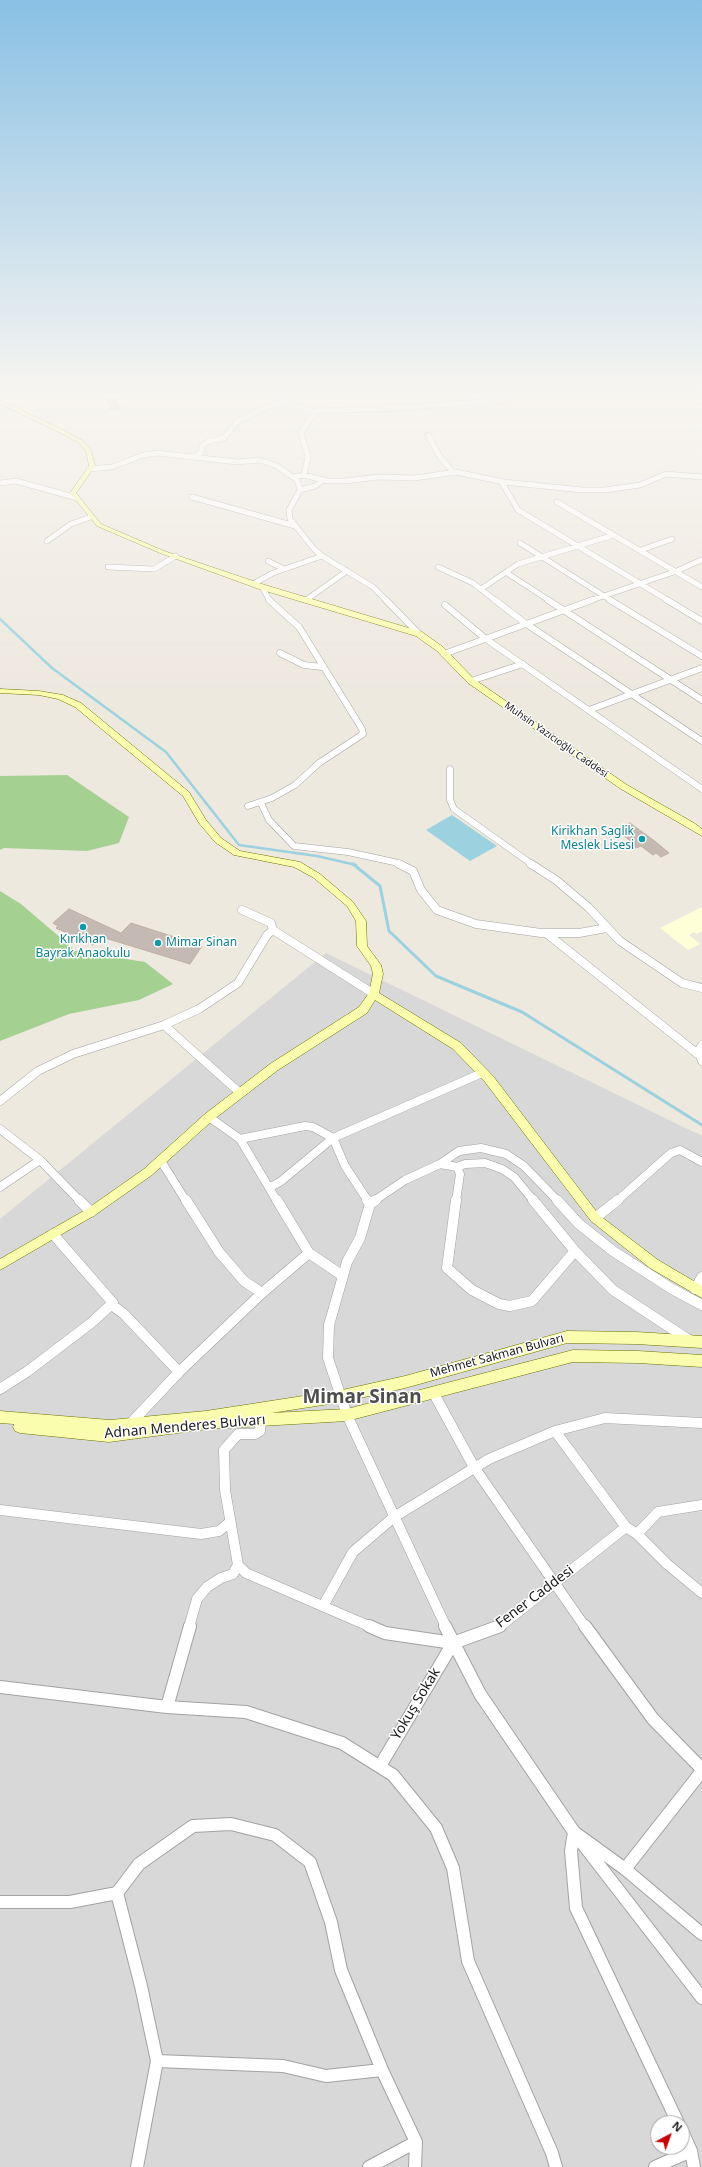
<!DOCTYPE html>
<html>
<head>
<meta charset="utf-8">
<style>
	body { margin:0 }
	#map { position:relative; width:702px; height:2167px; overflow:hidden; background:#eee9df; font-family:"Noto Sans",sans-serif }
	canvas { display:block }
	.north { position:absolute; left:650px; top:2115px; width:40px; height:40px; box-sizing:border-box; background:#fff; border:1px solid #a4a4a4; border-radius:50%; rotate:41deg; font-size:11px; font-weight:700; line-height:16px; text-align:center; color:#1b1b1b }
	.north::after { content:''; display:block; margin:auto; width:14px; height:18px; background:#c60002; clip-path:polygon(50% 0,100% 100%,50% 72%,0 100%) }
</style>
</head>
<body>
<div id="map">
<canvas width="702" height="2167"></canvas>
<div class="north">N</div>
</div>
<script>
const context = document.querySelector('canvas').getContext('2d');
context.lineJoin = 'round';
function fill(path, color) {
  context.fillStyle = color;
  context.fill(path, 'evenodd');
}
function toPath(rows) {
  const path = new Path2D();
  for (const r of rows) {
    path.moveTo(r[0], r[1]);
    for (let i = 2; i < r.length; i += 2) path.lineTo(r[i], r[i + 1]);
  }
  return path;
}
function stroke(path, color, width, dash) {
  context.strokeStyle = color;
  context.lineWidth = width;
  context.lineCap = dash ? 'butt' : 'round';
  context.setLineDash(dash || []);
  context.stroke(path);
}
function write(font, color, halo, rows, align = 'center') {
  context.font = font + ' "Noto Sans",sans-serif';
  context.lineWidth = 3;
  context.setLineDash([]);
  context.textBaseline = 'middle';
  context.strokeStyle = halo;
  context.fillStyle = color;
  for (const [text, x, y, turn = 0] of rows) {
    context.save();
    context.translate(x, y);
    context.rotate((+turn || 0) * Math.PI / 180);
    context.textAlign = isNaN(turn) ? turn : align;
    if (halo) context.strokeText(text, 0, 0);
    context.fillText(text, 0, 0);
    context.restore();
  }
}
const residential = toPath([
	[326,953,702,1136,702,2167,0,2167,0,1219],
	[658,2123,682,2123,682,2147,658,2147]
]);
const education = toPath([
	[702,907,702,931,697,934,694,932,689,935,700,944,688,950,660,928]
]);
const forest = toPath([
	[67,775,129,817,119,843,87,851,4,848,0,850,0,776],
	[0,891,21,904,76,951,145,962,173,984,139,1000,69,1014,0,1041]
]);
const water = toPath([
	[452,815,497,846,470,861,426,830]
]);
const streamFar1 = toPath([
	[0,619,52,668,166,752,239,845,317,856,356,865]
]);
const stream = toPath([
	[353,864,380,886,389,931,436,976,522,1012,702,1125]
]);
const building = toPath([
	[116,399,121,409,111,410,106,400,116,399],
	[630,823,656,842,669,853,661,857,656,853,653,855,641,846,636,848,630,843,632,842,616,830,630,823],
	[69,909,121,933,131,923,202,946,190,964,102,937,93,945,56,928,58,926,53,923,69,909]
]);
const streetFar4 = toPath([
	[272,392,278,400,315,412,301,433,308,457,304,475],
	[313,411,381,409,506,400],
	[428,435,440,457,454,473],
	[195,457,201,452,202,446,209,441,224,438,238,421,274,404,284,402],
	[89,469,112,467,143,455,157,453,237,462,260,460,277,466,297,480,300,490,289,510,290,519,314,549,322,556,373,587,387,601],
	[293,477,304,475,327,481,345,481,378,477,415,478,456,472,504,482,582,490,605,490,640,485,666,474,702,477],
	[501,481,518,510,669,601],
	[0,483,16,481,77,498],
	[300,490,315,486,323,480],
	[192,497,295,526],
	[557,502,702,587],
	[47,541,71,524,91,517],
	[520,543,612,601],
	[641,550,672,539],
	[268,561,284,569],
	[108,567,154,569,176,556],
	[438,567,473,583,496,601],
	[507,573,550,601],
	[253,584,273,573,322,556],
	[262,587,270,601],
	[481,589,518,564,614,535],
	[306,600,347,571],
	[589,601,677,571,701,560]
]);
const streetFar3 = toPath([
	[386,600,419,634],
	[495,600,525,623,702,741],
	[548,600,702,700],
	[610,600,702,656],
	[667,600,702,621],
	[445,605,486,639,702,789],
	[280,653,304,665,322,667],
	[444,654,592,600],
	[471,681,523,664],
	[589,710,702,668],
	[450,769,450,800,454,809,533,865],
	[261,803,269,820,294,846,348,852,394,862,401,865],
	[248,806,272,798,295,785,319,763,363,734,362,729,299,627,269,600]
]);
const streetFar2 = toPath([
	[399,864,413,871,421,890,437,910,476,924,541,933,579,933,607,928],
	[531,864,556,880,588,907,620,941,682,983,702,988],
	[242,910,271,923,273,930],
	[546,933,699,1055],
	[164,1025,240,1093],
	[702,1045,698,1052,702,1061],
	[0,1101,38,1071,73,1054,164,1025,199,1009,238,983,267,935,273,930,374,994],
	[209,1117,240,1139],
	[0,1129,40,1160,80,1201],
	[161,1161,186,1201],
	[440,1164,457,1167,465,1164,485,1163,502,1169,514,1177,534,1201],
	[0,1187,40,1160],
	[270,1187,280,1182,333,1138,482,1073],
	[277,1201,240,1139,305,1126,313,1127,333,1138,345,1166,368,1201],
	[374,1201,405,1180,440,1164,459,1151,481,1148,506,1154,524,1166,558,1201],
	[456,1201,460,1174,457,1167],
	[617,1201,671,1153,680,1150,702,1162]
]);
const streetFar1 = toPath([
	[79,1200,91,1212],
	[186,1200,219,1252,244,1281,262,1293],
	[277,1200,309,1253,343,1276,329,1325,328,1358,347,1415,446,1627],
	[367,1200,370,1204],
	[456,1200,447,1268,472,1290,499,1304,510,1306,532,1301,575,1251],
	[533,1200,575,1251,613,1290,689,1340],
	[557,1200,579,1224,613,1251,672,1289,702,1305],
	[595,1218,618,1200],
	[53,1234,113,1303],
	[343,1276,347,1262,360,1238,370,1204,376,1200],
	[695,1289,702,1277],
	[0,1389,28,1371,91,1323,113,1303,112,1305,124,1314,179,1372],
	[433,1392,474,1467,585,1627],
	[261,1420,260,1431,255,1434,238,1434,224,1450,225,1490,238,1565,246,1573,371,1627],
	[131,1423,179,1372,262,1293,309,1253],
	[555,1431,626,1527],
	[0,1510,201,1534,219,1531,230,1522],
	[637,1534,667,1564,702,1593],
	[323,1606,353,1552,394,1517,489,1459,555,1431,605,1418,702,1423],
	[189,1627,197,1599,207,1587,221,1578,233,1574,238,1565],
	[499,1627,626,1527,637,1534,658,1512,702,1505]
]);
const street = toPath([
	[190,1626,167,1707,246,1712,342,1743,393,1775,436,1828,453,1868,468,1961,552,2153,556,2167],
	[369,1626,385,1633,453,1643,500,1626],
	[445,1626,480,1694,574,1832,625,1869,702,1934],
	[585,1626,653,1719,702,1769],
	[0,1687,167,1707],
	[380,1766,453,1643],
	[574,1832,571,1851,576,1908,678,2123],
	[579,1839,702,1998],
	[625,1869,702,1771],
	[117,1893,141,1986,157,2061,137,2167],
	[0,1902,70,1902,117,1893,139,1864,193,1826,231,1824,275,1835,310,1862,331,1922,341,1970,382,2070,416,2142,415,2167],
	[157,2061,283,2066,326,2076,382,2070],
	[682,2131,691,2151,694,2167],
	[369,2167,416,2142],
	[655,2167,691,2151]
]);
const secondary = toPath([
	[0,400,63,430,83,441,91,450,95,466,76,493,101,524,164,551,265,585,422,632,443,647,474,679,627,785,694,823,702,829,702,836,621,789,468,683,437,651,416,636,259,589,160,553,97,526,70,493,89,466,86,451,79,443,59,432,0,404,0,400],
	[0,689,39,691,63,695,81,703,189,792,206,820,221,838,240,851,300,862,320,874,353,902,366,921,367,946,381,965,383,974,379,993,461,1043,493,1076,599,1215,658,1260,702,1286,702,1298,650,1268,591,1221,485,1082,453,1049,375,1000,367,1013,278,1070,213,1120,152,1175,95,1215,0,1270,0,1259,87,1209,144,1169,205,1114,270,1064,359,1007,369,993,373,974,371,966,357,946,356,921,347,906,314,878,294,867,234,855,215,842,199,823,183,796,75,707,58,699,39,695,0,693,0,689],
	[567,1331,636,1332,702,1336,702,1348,636,1344,567,1343,405,1388,342,1402,271,1413,347,1409,573,1350,638,1351,702,1355,702,1367,638,1363,573,1362,347,1421,208,1429,109,1442,20,1433,15,1431,13,1427,14,1424,0,1423,0,1411,110,1420,206,1411,342,1390,405,1376,567,1331]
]);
const markers = [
	[642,839,4,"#0f9aa8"],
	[83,927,4,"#0f9aa8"],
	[158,943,4,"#0f9aa8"]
];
const farStreetnames = [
	["Muhsin Yazıcıoğlu Caddesi",556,740,35]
];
const cultureNames = [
	["Kirikhan Saglik",634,832],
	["Meslek Lisesi",634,846],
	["Kırıkhan",83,940,"center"],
	["Bayrak Anaokulu",83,954,"center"],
	["Mimar Sinan",166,943,"left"]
];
const streetNames = [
	["Mehmet Sakman Bulvarı",497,1356,-15]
];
const nearStreetnames = [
	["Adnan Menderes Bulvarı",185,1427,-5],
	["Fener Caddesi",535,1597,-37],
	["Yokuş Sokak",416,1704,-59]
];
const nearDistrictnames = [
	["Mimar Sinan",362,1398]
];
fill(residential, '#d9d8d8');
fill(education, '#ffffd7');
fill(forest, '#a4d091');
fill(water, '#9cd1df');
stroke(streamFar1, '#9cd1df', 2.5);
stroke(stream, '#9cd1df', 3);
fill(building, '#c5bab3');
stroke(building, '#c0aea1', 1);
stroke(streetFar4, '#a2a2a2', 6);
stroke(streetFar3, '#a2a2a2', 7);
stroke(streetFar2, '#a2a2a2', 9);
stroke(streetFar1, '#a2a2a2', 11);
stroke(street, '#a2a2a2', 14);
stroke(secondary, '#697400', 1);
stroke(streetFar4, '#fff', 5);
stroke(streetFar3, '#fff', 6);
stroke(streetFar2, '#fff', 8);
stroke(streetFar1, '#fff', 10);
stroke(street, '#fff', 12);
fill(secondary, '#fafdad');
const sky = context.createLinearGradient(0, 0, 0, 696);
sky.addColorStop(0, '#89c0e4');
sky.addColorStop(0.56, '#f7f5f1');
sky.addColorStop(1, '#f7f5f100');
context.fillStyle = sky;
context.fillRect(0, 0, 702, 696);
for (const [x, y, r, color] of markers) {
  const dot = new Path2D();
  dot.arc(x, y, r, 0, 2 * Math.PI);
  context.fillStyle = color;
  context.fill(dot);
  stroke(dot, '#fff', 1.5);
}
write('10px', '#1b1b1b', '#fff', farStreetnames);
write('12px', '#0d838f', '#fff', cultureNames, 'right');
write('12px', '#1b1b1b', '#fff', streetNames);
write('14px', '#1b1b1b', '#fff', nearStreetnames);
write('bold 19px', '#4e4e4e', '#fff', nearDistrictnames);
</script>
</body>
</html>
